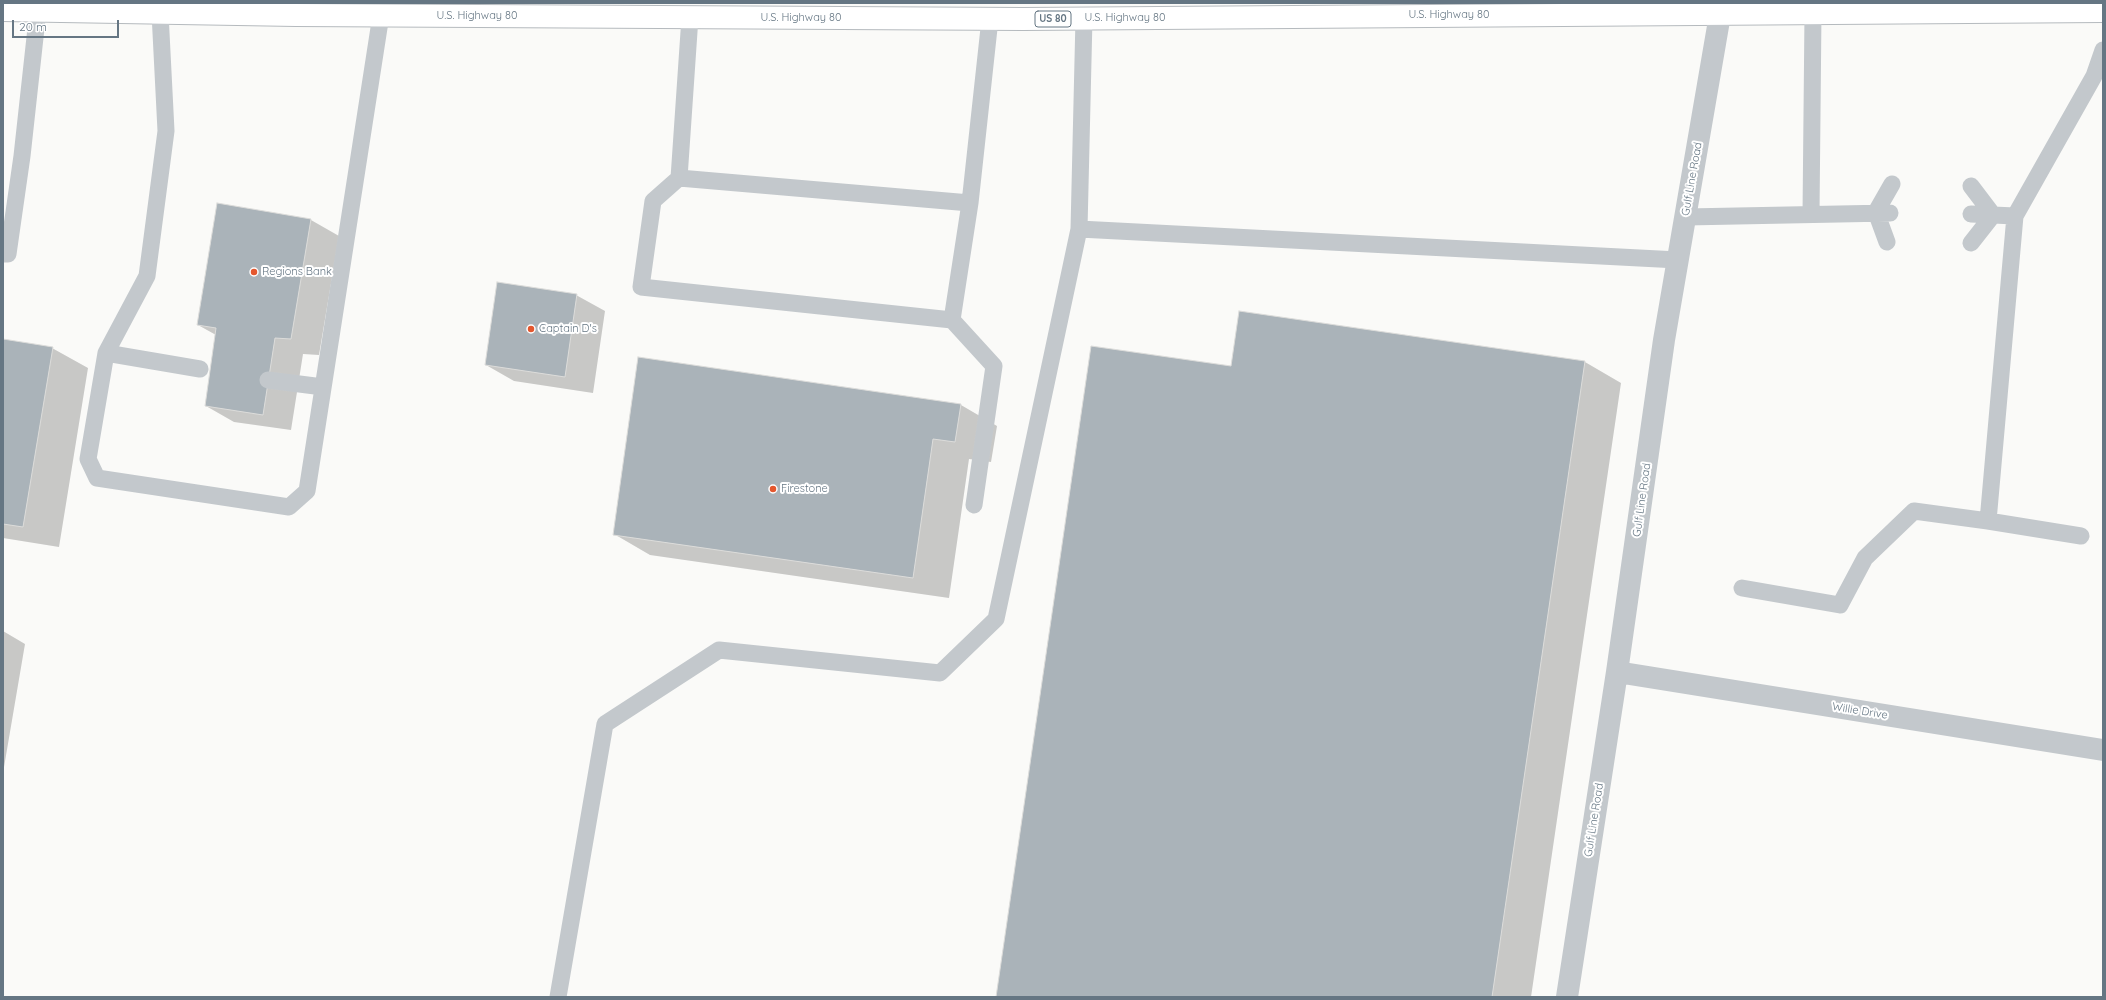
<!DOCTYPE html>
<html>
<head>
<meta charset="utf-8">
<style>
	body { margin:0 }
	#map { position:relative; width:2106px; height:1000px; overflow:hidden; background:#fafaf8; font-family:Quicksand,sans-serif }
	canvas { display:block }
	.frame { position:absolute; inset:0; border:4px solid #657683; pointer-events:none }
	.scale { position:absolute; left:12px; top:20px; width:107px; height:18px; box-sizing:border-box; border:2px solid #657683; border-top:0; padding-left:5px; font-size:12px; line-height:14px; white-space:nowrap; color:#657683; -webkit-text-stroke:3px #fff; paint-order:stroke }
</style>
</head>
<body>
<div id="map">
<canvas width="2106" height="1000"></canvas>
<div class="frame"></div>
<div class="scale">20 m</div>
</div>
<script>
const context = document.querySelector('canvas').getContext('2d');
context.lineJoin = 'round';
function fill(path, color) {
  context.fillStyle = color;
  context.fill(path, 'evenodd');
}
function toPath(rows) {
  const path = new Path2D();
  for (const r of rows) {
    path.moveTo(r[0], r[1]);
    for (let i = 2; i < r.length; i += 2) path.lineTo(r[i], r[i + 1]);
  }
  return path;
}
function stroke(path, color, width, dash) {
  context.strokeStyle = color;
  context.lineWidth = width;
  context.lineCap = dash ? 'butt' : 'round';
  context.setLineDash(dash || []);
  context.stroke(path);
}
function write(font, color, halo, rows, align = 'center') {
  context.font = font + ' Quicksand,sans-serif';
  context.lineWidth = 4;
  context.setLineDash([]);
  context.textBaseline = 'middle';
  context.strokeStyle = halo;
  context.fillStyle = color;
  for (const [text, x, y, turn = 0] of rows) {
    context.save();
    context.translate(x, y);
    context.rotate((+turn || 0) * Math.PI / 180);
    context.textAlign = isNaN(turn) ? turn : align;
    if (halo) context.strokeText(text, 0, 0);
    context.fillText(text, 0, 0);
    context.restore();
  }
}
const shadow = toPath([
	[311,220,339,236,319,355,303,354,291,430,234,422,206,406,216,335,198,325],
	[576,295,605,311,593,393,514,381,486,365],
	[1240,312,1585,362,1621,383,1531,997,997,997,1232,368],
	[3,340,52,348,88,368,59,547,3,538],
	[961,405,997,426,991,462,969,459,949,598,650,555,614,534],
	[3,631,25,644,3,773]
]);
const building = toPath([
	[217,203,311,219,291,339,275,338,263,415,205,406,216,328,197,325,217,203],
	[497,282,577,294,565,377,485,365,497,282],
	[1239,311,1585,361,1492,997,996,997,1091,346,1231,366,1239,311],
	[3,339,53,347,23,527,3,524,3,339],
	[638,357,961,404,955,442,933,439,913,578,613,535,638,357]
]);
const service = toPath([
	[160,13,166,131,147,276,106,353,88,459,97,478,289,507,307,491,381,15],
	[679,178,690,17],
	[1811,214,1813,13],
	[1971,214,2015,216,2094,76,2103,50],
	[1686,217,1890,213],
	[1079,229,1084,18],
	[1887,242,1876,212,1892,184],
	[1971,243,1993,215,1971,186],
	[3,254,8,254,22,156,38,10],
	[952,320,641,287,653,201,679,178,970,203],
	[106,353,200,369],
	[268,380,323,387],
	[974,505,994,366,952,320,970,203,990,19],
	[1988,521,2081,536],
	[1742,588,1840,605,1865,558,1914,511,1988,521,2015,216],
	[558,997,605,724,719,650,940,673,996,619,1079,229,1678,260]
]);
const minor = toPath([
	[1617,672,2103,750],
	[1567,997,1617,672,1664,340,1722,3]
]);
const primary = toPath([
	[3,10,296,15,1023,19,2103,11]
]);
const markers = [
	[254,272,4,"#e4572e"],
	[531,329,4,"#e4572e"],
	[773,489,4,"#e4572e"]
];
const shields = [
	[1053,19,36]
];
const shieldNames = [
	["US 80",1053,19]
];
const streetNames = [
	["U.S. Highway 80",1449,15],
	["U.S. Highway 80",477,16],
	["U.S. Highway 80",801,18],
	["U.S. Highway 80",1125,18],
	["Gulf Line Road",1692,179,-80],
	["Gulf Line Road",1642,500,-82],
	["Willie Drive",1860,711,9],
	["Gulf Line Road",1594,820,-81]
];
const poiNames = [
	["Regions Bank",262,272],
	["Captain D's",539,329],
	["Firestone",781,489]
];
fill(shadow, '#0003');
fill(building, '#aab3b9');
stroke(building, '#dcdcda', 1);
stroke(primary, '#b5babe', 24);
stroke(service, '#c3c8cc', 17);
stroke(minor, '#c3c8cc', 22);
stroke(primary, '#fff', 22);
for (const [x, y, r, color] of markers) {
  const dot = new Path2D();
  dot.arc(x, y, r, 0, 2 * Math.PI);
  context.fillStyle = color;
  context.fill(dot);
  stroke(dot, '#fff', 1.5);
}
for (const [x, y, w] of shields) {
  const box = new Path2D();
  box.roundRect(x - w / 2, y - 8, w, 16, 3);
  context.fillStyle = '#fff';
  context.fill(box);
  stroke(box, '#657683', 1);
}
write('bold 10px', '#657683', null, shieldNames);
write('11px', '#657683', '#fff', streetNames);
write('11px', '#657683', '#fff', poiNames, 'left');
</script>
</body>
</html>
